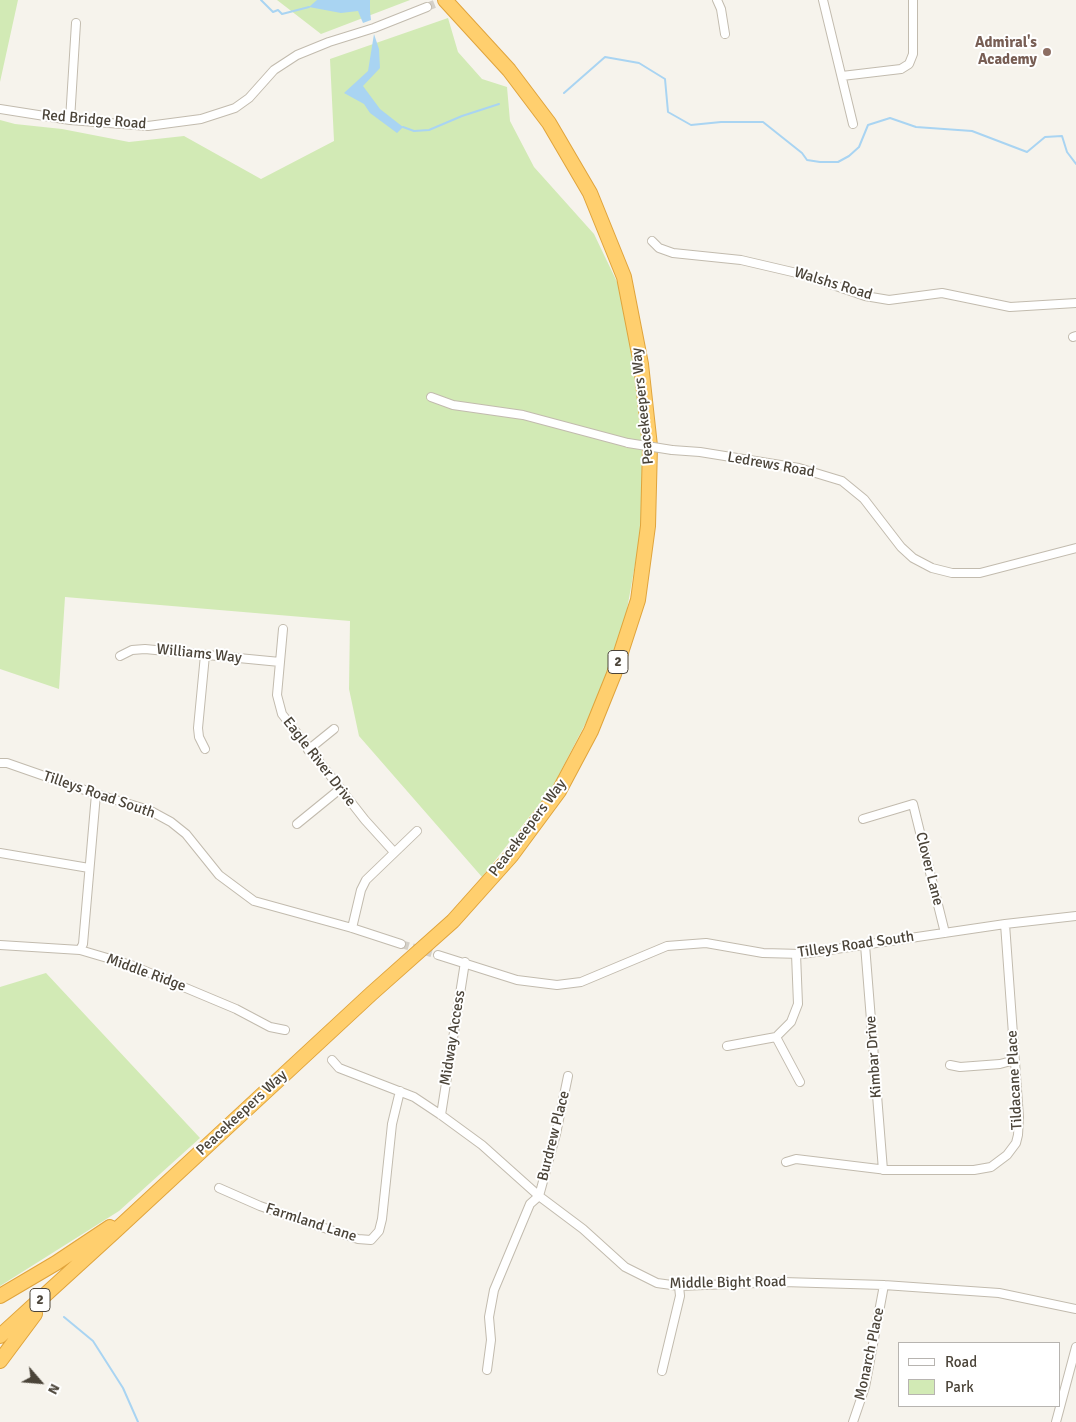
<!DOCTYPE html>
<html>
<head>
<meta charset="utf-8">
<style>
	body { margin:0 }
	#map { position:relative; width:1076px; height:1422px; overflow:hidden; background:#f6f3ec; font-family:Signika,sans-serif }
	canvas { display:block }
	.legend { position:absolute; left:898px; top:1342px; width:162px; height:65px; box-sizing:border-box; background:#fff; border:1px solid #b7b4b0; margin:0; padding:6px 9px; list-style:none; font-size:15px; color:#4b4439 }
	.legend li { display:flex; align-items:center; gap:10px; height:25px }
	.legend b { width:25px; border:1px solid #b7b4b0 }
	.north { position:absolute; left:15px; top:1357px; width:50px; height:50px; -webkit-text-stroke:4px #fff; paint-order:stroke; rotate:117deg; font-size:14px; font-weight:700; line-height:20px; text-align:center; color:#4b4439 }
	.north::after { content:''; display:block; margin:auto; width:18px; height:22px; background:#4b4439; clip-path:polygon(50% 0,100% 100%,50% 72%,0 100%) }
</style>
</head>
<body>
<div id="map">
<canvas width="1076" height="1422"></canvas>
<ul class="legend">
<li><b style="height:6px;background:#fff"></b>Road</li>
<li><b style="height:14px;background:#d2eab5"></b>Park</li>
</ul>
<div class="north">N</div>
</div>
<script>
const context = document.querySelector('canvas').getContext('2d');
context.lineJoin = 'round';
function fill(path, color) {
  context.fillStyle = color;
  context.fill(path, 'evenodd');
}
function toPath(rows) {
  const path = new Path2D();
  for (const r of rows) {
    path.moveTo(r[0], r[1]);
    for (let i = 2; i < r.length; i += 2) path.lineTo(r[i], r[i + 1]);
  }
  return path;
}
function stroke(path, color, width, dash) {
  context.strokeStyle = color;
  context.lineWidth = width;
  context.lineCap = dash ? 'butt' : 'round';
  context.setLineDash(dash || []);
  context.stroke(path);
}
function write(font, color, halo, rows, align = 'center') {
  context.font = font + ' Signika,sans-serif';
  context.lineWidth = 4;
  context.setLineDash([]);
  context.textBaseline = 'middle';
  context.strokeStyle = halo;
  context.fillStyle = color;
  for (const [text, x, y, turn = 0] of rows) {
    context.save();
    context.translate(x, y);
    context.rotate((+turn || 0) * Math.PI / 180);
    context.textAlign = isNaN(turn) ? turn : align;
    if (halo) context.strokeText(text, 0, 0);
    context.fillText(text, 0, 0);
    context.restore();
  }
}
const green = toPath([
	[0,0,18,0,0,82],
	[277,0,410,0,321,34],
	[448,18,458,52,482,79,507,87,510,121,534,167,594,234,618,284,639,391,646,452,640,537,624,626,594,707,552,788,482,877,359,736,349,689,350,621,65,597,59,689,0,669,0,120,15,124,62,129,129,142,184,136,261,179,334,141,330,59],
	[46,973,200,1138,119,1211,0,1286,0,987]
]);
const water = toPath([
	[317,0,370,0,370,11,371,20,363,23,358,11,341,13,309,7],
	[374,34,379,49,380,68,363,86,380,109,403,127,397,133,370,113,364,104,344,93,368,71]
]);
const stream = toPath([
	[261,0,273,12,278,10,282,14,309,7],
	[564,93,605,57,639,63,665,79,668,112,691,125,721,122,763,122,802,153,807,160,820,162,838,162,849,156,859,147,868,125,890,118,916,127,972,131,1027,152,1045,137,1062,136,1067,152,1076,164],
	[403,127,414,131,429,130,462,116,499,104],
	[64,1317,93,1341,123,1388,138,1422]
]);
const minorTunnel = toPath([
	[427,7,444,0],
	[401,944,438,955]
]);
const minor = toPath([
	[717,0,721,9,725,34],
	[823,0,853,124],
	[842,76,901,69,909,64,913,54,913,0],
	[0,109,70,120,148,126,201,119,235,108,249,98,274,70,297,55,329,42,374,28,427,7],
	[70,120,76,23],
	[652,241,659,248,673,253,741,260,801,274,865,296,889,300,942,293,1010,307,1076,303],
	[1073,337,1076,336],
	[431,397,453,405,523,415,628,443],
	[672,450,700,452,799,468,842,481,864,499,901,547,913,558,932,568,952,573,980,573,1076,548],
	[283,629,277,695,282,714,365,820,394,852],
	[205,655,198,728,199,737,205,749],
	[120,656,132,650,145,649,280,662],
	[308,750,334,729],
	[0,763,7,763,96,794,149,810,171,822,186,834,219,875,254,901,352,928,401,944],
	[863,819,913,804,945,933],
	[297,824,340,789],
	[0,853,89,868],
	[352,928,361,890,366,880,417,831],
	[0,945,80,950,131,965,236,1009,270,1027,285,1030],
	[865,945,883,1170],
	[80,950,83,944,96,794],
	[438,955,517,980,557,985,581,982,667,946,706,943,763,953,802,954,1005,924,1076,916],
	[776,1037,800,1082],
	[727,1046,776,1037,791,1022,798,1004,796,954],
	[332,1060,339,1068,414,1097,441,1115,482,1145,539,1196,583,1229,625,1267,657,1283,679,1286,783,1282,884,1285,999,1293,1076,1309],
	[950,1065,960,1067,1000,1064,1015,1060],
	[441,1115,465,962],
	[786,1162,796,1159,887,1170,974,1170,991,1167,1007,1155,1016,1143,1018,1135,1019,1117,1005,924],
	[219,1188,260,1206,297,1219,358,1239,371,1240,379,1231,382,1219,392,1124,400,1091],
	[487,1370,491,1340,489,1317,494,1290,530,1204,539,1196,556,1134,568,1076],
	[662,1371,680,1296,679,1286],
	[853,1422,865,1387,884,1285],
	[1056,1422,1076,1347]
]);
const motorway = toPath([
	[0,1296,56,1263,110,1227],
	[0,1336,113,1233,371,994,453,921,511,856,559,791,591,731,614,674,638,600,648,526,650,446,641,364,624,277,590,193,549,123,509,70,445,0],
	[0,1361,35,1314]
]);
const minorBridge = toPath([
	[628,443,672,450]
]);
const markers = [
	[1047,52,5,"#8d6e63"]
];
const shields = [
	[618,662,20],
	[40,1300,20]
];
const shieldNames = [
	["2",618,662],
	["2",40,1300]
];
const educationNames = [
	["Admiral's",1037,43],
	["Academy",1037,60]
];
const streetNames = [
	["Red Bridge Road",94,120,5],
	["Walshs Road",833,284,17],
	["Peacekeepers Way",643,406,-96],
	["Ledrews Road",771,465,10],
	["Williams Way",199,654,6],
	["Eagle River Drive",319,762,52],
	["Tilleys Road South",99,795,19],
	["Peacekeepers Way",528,828,-53],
	["Clover Lane",929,869,76],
	["Tilleys Road South",856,945,-8],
	["Middle Ridge",146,973,20],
	["Midway Access",453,1038,-81],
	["Kimbar Drive",874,1057,-94],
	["Tildacane Place",1015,1080,-93],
	["Peacekeepers Way",242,1113,-43],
	["Burdrew Place",554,1136,-76],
	["Farmland Lane",311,1223,18],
	["Middle Bight Road",728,1283,-1],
	["Monarch Place",870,1354,-78]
];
fill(green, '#d2eab5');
fill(water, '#a9d4f2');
stroke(stream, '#a9d4f2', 2);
stroke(minorTunnel, '#d4d0c8', 8, [8, 4]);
stroke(minor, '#c2bbae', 10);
stroke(motorway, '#e0a43c', 16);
stroke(minor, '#fff', 8);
stroke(motorway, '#ffcf6e', 14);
stroke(minorBridge, '#c2bbae', 10, []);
stroke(minorBridge, '#fff', 8);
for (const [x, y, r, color] of markers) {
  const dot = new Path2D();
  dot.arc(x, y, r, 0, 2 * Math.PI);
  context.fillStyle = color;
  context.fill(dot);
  stroke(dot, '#fff', 2);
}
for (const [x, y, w] of shields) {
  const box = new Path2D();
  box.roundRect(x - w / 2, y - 11.5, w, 23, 4);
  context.fillStyle = '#fff';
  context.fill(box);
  stroke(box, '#4b4439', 1);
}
write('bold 14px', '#4b4439', null, shieldNames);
write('bold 15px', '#785e54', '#fff', educationNames, 'right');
write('15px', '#4b4439', '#fff', streetNames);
</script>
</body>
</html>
